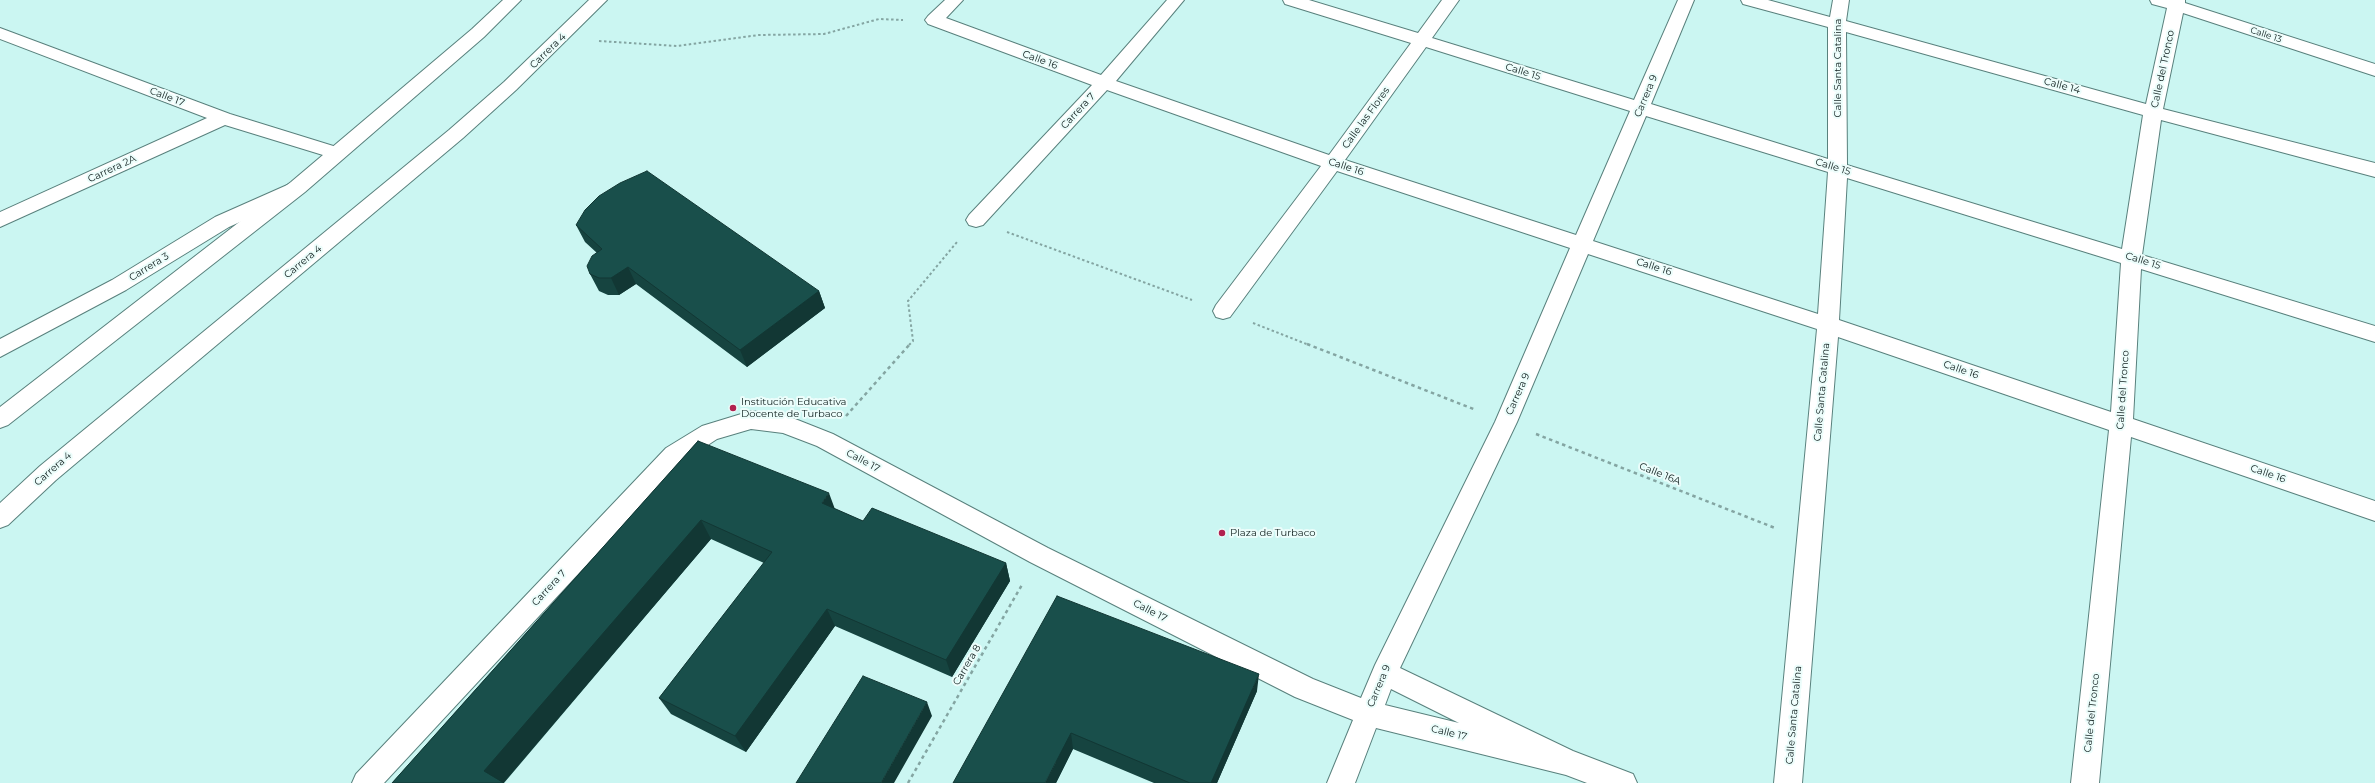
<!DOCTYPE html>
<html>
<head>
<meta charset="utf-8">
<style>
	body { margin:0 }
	canvas { display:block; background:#cbf6f2 }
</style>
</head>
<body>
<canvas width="2375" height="783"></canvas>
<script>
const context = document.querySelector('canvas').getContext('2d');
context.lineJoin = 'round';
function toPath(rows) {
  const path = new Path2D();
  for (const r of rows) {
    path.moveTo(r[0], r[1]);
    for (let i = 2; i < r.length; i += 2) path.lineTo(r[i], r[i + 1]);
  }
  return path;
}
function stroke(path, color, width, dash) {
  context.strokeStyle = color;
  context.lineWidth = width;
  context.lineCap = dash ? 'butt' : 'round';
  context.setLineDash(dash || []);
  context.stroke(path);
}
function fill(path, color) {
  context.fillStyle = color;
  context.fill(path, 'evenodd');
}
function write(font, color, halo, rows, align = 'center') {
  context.font = font + ' Montserrat,sans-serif';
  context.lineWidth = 4;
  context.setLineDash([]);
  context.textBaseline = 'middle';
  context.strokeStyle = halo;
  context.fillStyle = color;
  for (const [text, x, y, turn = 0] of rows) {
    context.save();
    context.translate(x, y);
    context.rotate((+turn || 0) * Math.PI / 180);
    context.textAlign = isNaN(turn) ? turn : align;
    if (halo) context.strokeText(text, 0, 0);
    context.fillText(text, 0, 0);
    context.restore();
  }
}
const pathFar1 = toPath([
	[599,41,677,46,759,35,824,34,879,19,903,20],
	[1007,232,1192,300],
	[1253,323,1309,345],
	[909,345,913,341,908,301,957,242]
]);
const path = toPath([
	[1307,344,1476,410],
	[846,416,910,344],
	[1536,434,1775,528],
	[908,783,1023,583]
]);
const minor = toPath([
	[945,0,963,0,946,18,1101,75,1167,0,1184,0,1116,81,1329,155,1411,43,1285,4,1283,0,1309,0,1418,33,1442,0,1459,0,1432,38,1634,100,1678,0,1694,0,1651,104,1828,159,1828,27,1743,4,1741,0,1768,0,1830,17,1833,0,1849,0,1846,21,2146,104,2167,8,2152,4,2150,0,2185,0,2185,3,2375,64,2375,76,2183,13,2163,109,2375,163,2375,177,2161,120,2142,255,2375,326,2375,342,2141,269,2133,419,2375,501,2375,521,2131,437,2099,783,2071,783,2109,430,1838,337,1802,783,1774,783,1817,329,1588,254,1517,422,1400,668,1573,751,1633,774,1637,783,1587,783,1566,775,1376,728,1355,783,1327,783,1353,720,1295,697,1030,562,817,446,783,433,751,429,717,439,682,462,384,783,352,783,356,774,666,448,702,426,751,411,785,415,833,434,1048,548,1313,679,1361,698,1375,665,1495,422,1570,248,1337,171,1230,317,1223,319,1216,317,1213,311,1216,305,1321,166,1107,90,983,225,976,227,969,225,966,220,969,215,1092,85,928,24,925,20,928,16,945,0],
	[1846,32,2143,115,2122,249,1847,165,1846,32],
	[1426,47,1630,111,1576,235,1345,160,1426,47],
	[1646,116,1828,172,1818,314,1593,241,1646,116],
	[1847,178,2121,263,2111,412,1839,320,1847,178],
	[1391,689,1459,723,1385,705,1391,689],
	[0,28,230,114,343,149,345,153,343,157,336,159,225,125,0,227,0,212,207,118,0,39,0,28],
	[294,182,301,184,304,189,301,194,229,227,126,290,0,357,0,339,112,280,215,217,294,182]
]);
const highway = toPath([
	[503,0,521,0,484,37,305,192,8,425,0,428,0,407,291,182,472,29,503,0],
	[589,0,607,0,516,90,463,138,56,480,8,525,0,528,0,503,40,466,449,130,504,82,589,0]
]);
const wall = toPath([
	[576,225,819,291,825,308,747,367,636,284,619,295,608,295,599,291,590,274,597,253,585,242],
	[698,441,835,509,863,521,1006,563,1010,581,952,677,835,626,746,752,671,714,659,698,764,563,711,539,504,783,392,783],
	[1057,596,1257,691,1217,783,1154,783,1073,749,1056,783]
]);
const shadedWall = toPath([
	[628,267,636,284,619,295,611,278],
	[819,291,825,308,747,367,740,350],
	[829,493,836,512,822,503],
	[701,520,711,539,503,783,484,771],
	[1006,563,1010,581,952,677,946,660],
	[827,609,835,626,746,752,735,736],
	[1259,674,1257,691,1217,783,1211,783],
	[927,702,932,716,894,783,881,783],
	[1071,733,1073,749,1056,783,1045,783]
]);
const building = toPath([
	[647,171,819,291,740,350,628,267,611,278,599,278,590,274,587,266,592,256,602,249,576,225,585,210,599,196,620,183,647,171],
	[698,441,829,493,822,503,863,521,872,508,1006,563,946,660,827,609,735,736,659,698,772,552,701,520,484,771,504,783,392,783,698,441],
	[1057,596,1259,674,1211,783,1190,783,1071,733,1045,783,953,783,1057,596],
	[863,676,927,702,881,783,796,783,863,676]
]);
const markers = [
	[733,408,4,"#b1214f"],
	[1222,533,4,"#b1214f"]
];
const farStreetnames = [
	["Calle 13",2266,35,18]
];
const streetNames = [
	["Carrera 4",548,51,-44],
	["Calle 16",1040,60,20],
	["Calle Santa Catalina",1838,68,-90],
	["Calle del Tronco",2163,69,-78],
	["Calle 15",1523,72,17],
	["Calle 14",2062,86,15],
	["Carrera 9",1646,96,-67],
	["Calle 17",167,97,21],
	["Carrera 7",1078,111,-47],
	["Calle las Flores",1366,118,-54],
	["Calle 16",1346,167,18],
	["Calle 15",1833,167,17],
	["Carrera 2A",112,169,-25],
	["Calle 15",2143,261,17],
	["Carrera 4",303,262,-40],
	["Carrera 3",149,267,-32],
	["Calle 16",1654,267,18],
	["Calle 16",1961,370,19],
	["Calle del Tronco",2123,390,-86],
	["Calle Santa Catalina",1822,392,-85],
	["Carrera 9",1518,394,-66],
	["Calle 17",863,461,28],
	["Carrera 4",53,469,-41],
	["Calle 16A",1660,474,22],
	["Calle 16",2268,474,19],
	["Carrera 7",549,588,-47],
	["Calle 17",1150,611,27],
	["Carrera 8",967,665,-60],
	["Carrera 9",1379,686,-67],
	["Calle del Tronco",2092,713,-84],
	["Calle Santa Catalina",1794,715,-85],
	["Calle 17",1449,733,14]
];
const poiNames = [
	["Institución Educativa",741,402],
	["Docente de Turbaco",741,414],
	["Plaza de Turbaco",1230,533]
];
stroke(minor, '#59817d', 2);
stroke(highway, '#59817d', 2);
stroke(pathFar1, '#84a5a2', 2, [2.5, 2.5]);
stroke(path, '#84a5a2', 2.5, [3.5, 3.5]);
fill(minor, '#fff');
fill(highway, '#fff');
fill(wall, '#164440');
fill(shadedWall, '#123734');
fill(building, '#194f4b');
stroke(building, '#123734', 1);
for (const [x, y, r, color] of markers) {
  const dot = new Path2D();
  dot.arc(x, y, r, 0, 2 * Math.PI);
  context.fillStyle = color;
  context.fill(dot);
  stroke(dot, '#ecfdfb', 1.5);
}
write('9px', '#0f1f1e', '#ecfdfb', farStreetnames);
write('10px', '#0f1f1e', '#ecfdfb', streetNames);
write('10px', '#0f1f1e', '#ecfdfb', poiNames, 'left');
</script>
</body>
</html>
